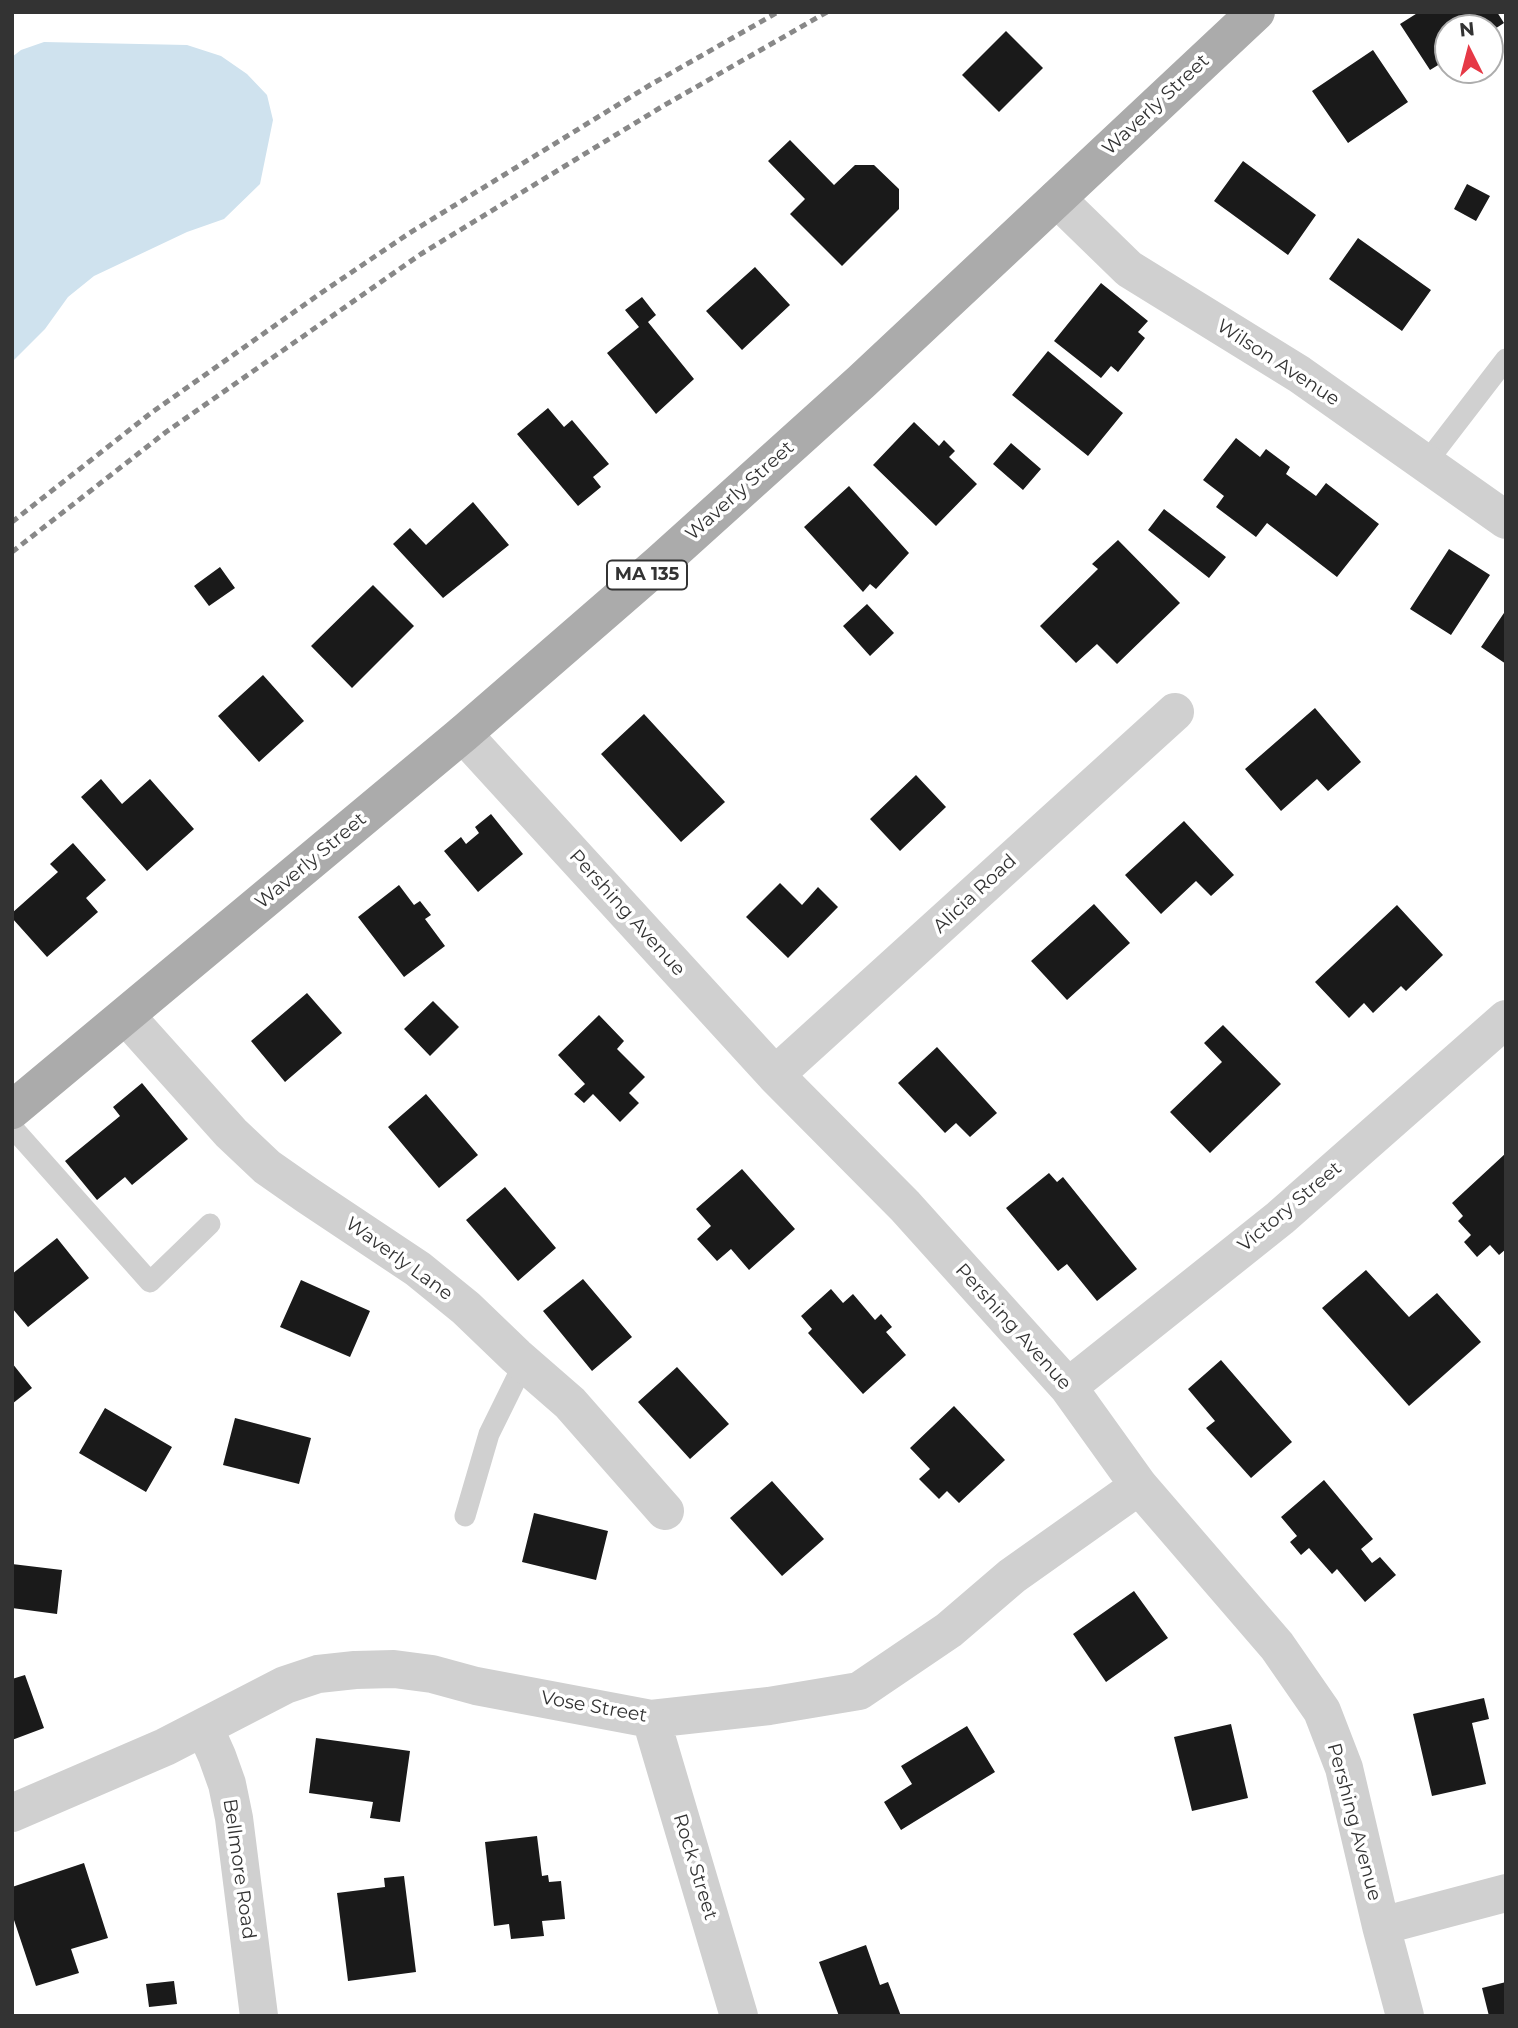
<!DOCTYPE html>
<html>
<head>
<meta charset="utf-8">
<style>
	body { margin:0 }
	#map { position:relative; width:1518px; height:2028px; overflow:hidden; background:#fff; font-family:Montserrat,sans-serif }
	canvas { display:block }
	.frame { position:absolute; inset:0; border:14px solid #333; pointer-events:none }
	.north { position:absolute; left:1434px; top:14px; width:70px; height:70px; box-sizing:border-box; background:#fff; border:2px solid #adadad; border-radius:50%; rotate:354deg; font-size:19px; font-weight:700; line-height:28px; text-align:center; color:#333 }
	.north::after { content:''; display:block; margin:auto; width:24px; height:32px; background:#e63946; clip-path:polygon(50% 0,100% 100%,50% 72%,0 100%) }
</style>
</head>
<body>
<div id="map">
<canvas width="1518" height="2028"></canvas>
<div class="frame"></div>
<div class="north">N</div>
</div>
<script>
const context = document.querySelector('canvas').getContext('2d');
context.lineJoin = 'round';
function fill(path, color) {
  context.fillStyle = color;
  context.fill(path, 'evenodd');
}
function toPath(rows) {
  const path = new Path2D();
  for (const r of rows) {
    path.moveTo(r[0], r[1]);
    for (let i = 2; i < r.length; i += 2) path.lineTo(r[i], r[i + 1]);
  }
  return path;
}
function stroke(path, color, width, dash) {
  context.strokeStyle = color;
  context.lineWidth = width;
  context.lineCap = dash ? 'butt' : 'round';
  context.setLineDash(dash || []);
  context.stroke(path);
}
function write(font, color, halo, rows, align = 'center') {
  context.font = font + ' Montserrat,sans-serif';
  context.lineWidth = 7;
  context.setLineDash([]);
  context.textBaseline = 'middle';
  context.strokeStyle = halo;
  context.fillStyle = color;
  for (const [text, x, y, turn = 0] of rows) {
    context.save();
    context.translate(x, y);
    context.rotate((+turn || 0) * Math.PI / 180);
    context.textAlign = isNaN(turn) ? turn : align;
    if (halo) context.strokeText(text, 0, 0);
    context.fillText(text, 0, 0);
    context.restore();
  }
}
const water = toPath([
	[44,42,187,45,221,56,247,74,267,95,273,120,260,184,224,219,187,232,94,276,68,297,45,329,12,362,12,57,21,50]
]);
const building = toPath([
	[1419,12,1497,12,1504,23,1490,32,1490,28,1448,28,1448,59,1430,70,1400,24],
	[1006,31,1043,68,999,112,962,75],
	[1373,50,1408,102,1348,143,1312,91],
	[790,140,834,185,855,165,874,165,899,189,899,209,842,266,790,214,805,199,768,161],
	[1243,161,1316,215,1288,255,1214,201],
	[1467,184,1490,196,1476,221,1454,209],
	[1358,238,1431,290,1402,331,1329,279],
	[755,267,790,305,742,350,706,311],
	[1101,283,1148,321,1138,332,1145,338,1118,372,1111,366,1101,378,1054,341],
	[642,297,656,315,648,322,694,379,656,414,607,353,639,327,625,310],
	[1048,351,1123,413,1088,456,1012,395],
	[548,408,564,427,572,420,609,464,593,477,601,487,578,506,517,434],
	[914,422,939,446,944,440,955,451,949,457,977,484,936,526,873,465],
	[1236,438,1260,457,1266,449,1290,467,1286,474,1316,496,1326,483,1379,524,1337,577,1267,523,1256,537,1216,507,1224,496,1203,480],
	[1011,443,1041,469,1023,490,993,464],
	[849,486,909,553,876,589,870,584,863,592,804,527],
	[473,502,509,545,443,598,393,544,410,528,426,545],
	[1164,509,1226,557,1209,578,1148,530],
	[1118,540,1180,603,1117,664,1097,644,1076,663,1040,626,1098,569,1092,564],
	[1449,549,1490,575,1451,635,1410,609],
	[220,567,235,588,209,606,194,586],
	[373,585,414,626,352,688,311,646],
	[867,604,894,633,870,656,843,626],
	[1506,610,1506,664,1481,647],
	[263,675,304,721,259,762,218,716],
	[1315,708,1361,762,1328,791,1317,779,1281,811,1245,769],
	[644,714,725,802,681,842,601,754],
	[916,775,946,807,900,851,870,819],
	[101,779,122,804,150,779,194,829,147,871,81,797],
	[491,814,523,854,478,892,444,851,461,837,466,844,479,833,475,827],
	[1184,821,1234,875,1211,896,1196,881,1161,914,1125,875],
	[73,843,106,880,86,898,98,912,47,957,12,918,12,913,58,872,50,864],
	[780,883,802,905,818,887,838,907,788,958,746,917],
	[399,885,414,905,420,901,431,915,425,919,445,946,404,977,358,917],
	[1094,904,1130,943,1067,1000,1031,961],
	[1397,905,1443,955,1406,991,1401,986,1373,1013,1364,1003,1349,1018,1315,982],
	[307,993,342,1033,285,1082,251,1041],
	[433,1001,459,1027,430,1056,404,1029],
	[599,1015,624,1041,617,1049,645,1077,629,1093,639,1103,620,1122,593,1094,584,1103,574,1094,585,1084,558,1055],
	[1223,1025,1281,1084,1210,1153,1170,1112,1222,1062,1204,1043],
	[937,1047,997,1113,970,1137,956,1123,945,1133,898,1083],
	[142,1083,188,1139,132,1185,125,1177,97,1200,65,1161,120,1116,113,1107],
	[426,1094,478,1155,439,1188,388,1127],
	[1506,1153,1506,1249,1499,1255,1490,1245,1477,1257,1464,1242,1471,1235,1458,1221,1463,1216,1452,1203],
	[742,1169,795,1229,749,1270,731,1249,717,1261,697,1239,711,1226,696,1209],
	[1049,1173,1057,1182,1063,1177,1137,1269,1097,1301,1067,1264,1058,1271,1006,1208],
	[505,1187,556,1248,518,1281,466,1220],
	[57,1238,89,1278,28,1327,12,1308,12,1274],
	[1366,1270,1409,1317,1437,1293,1481,1342,1409,1406,1322,1308],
	[583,1279,632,1337,592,1371,543,1311],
	[301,1280,370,1311,350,1357,280,1327],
	[831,1289,843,1303,853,1294,875,1320,881,1314,892,1327,886,1332,906,1355,863,1394,808,1333,812,1329,801,1316],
	[1221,1360,1292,1442,1251,1478,1206,1428,1215,1421,1188,1389],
	[12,1363,32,1388,12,1404],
	[677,1367,729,1424,690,1459,638,1402],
	[954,1406,1005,1460,959,1503,947,1491,939,1499,919,1479,930,1469,910,1448],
	[105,1408,172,1447,146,1492,79,1453],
	[235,1418,311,1438,299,1484,223,1465],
	[1324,1480,1373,1539,1361,1549,1372,1563,1380,1557,1396,1575,1365,1602,1337,1569,1332,1574,1309,1548,1301,1555,1290,1542,1297,1536,1281,1517],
	[772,1481,824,1539,782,1576,730,1518],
	[534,1513,608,1531,596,1580,522,1562],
	[12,1564,62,1570,57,1614,12,1608],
	[1134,1591,1168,1638,1106,1682,1073,1634],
	[25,1675,44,1728,12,1740,12,1679],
	[1484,1698,1489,1719,1472,1723,1486,1784,1432,1796,1413,1714],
	[1231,1724,1248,1798,1192,1811,1174,1737],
	[967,1726,995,1772,901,1830,884,1802,912,1784,901,1766],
	[316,1738,410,1751,400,1822,370,1818,373,1802,309,1793],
	[537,1836,542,1876,548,1875,549,1882,561,1881,565,1919,542,1921,544,1936,511,1939,509,1924,494,1926,485,1842],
	[84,1863,108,1938,71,1949,79,1973,36,1986,12,1914,12,1887],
	[404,1876,416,1972,348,1981,337,1893,385,1887,384,1878],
	[866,1945,880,1985,888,1982,901,2016,839,2016,819,1962],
	[174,1981,177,2004,149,2007,146,1984],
	[1506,1982,1506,2016,1489,2016,1482,1988]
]);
const service = toPath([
	[1426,463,1506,359],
	[12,1127,150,1282,210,1224],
	[465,1516,489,1434,524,1363]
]);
const minor = toPath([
	[1057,199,1129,269,1299,374,1506,520],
	[463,734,775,1075,905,1206,1068,1387,1139,1486,1277,1646,1322,1711,1344,1768,1381,1926,1405,2016],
	[126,1016,231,1133,267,1167,307,1195,418,1269,466,1308,516,1356,570,1403,665,1511],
	[775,1075,1175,712],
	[1068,1387,1280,1218,1506,1019],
	[651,1719,739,2016],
	[204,1727,217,1756,227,1784,234,1818,259,2016],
	[12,1813,165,1747,285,1685,318,1674,355,1670,394,1669,432,1674,476,1686,651,1719,769,1706,859,1691,949,1630,1012,1576,1139,1486],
	[1381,1926,1506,1893]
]);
const primary = toPath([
	[12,1110,463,734,659,564,861,382,1256,12]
]);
const rail = toPath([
	[12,522,151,413,321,293,408,234,650,85,778,12],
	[12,552,166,432,421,254,663,106,827,12]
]);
const shields = [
	[647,575,80]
];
const shieldNames = [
	["MA 135",647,575]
];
const streetNames = [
	["Waverly Street",1156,105,-43],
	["Wilson Avenue",1278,363,33],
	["Waverly Street",740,491,-42],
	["Waverly Street",311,861,-40],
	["Alicia Road",975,894,-43],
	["Pershing Avenue",627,913,48],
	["Victory Street",1290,1207,-40],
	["Waverly Lane",399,1259,36],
	["Pershing Avenue",1013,1327,48],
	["Vose Street",594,1707,10],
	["Pershing Avenue",1354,1822,75],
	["Rock Street",695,1867,73],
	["Bellmore Road",239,1869,82]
];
fill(water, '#cfe2ee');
fill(building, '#1a1a1a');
stroke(service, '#d0d0d0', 21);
stroke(minor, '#d0d0d0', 38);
stroke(primary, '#ababab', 38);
stroke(rail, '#888', 5, [7, 5]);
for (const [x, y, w] of shields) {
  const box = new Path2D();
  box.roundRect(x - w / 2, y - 14.5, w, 29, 5);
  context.fillStyle = '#fff';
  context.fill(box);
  stroke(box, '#333', 2);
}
write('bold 18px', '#333', null, shieldNames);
write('19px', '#333', '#fff', streetNames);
</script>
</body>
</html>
